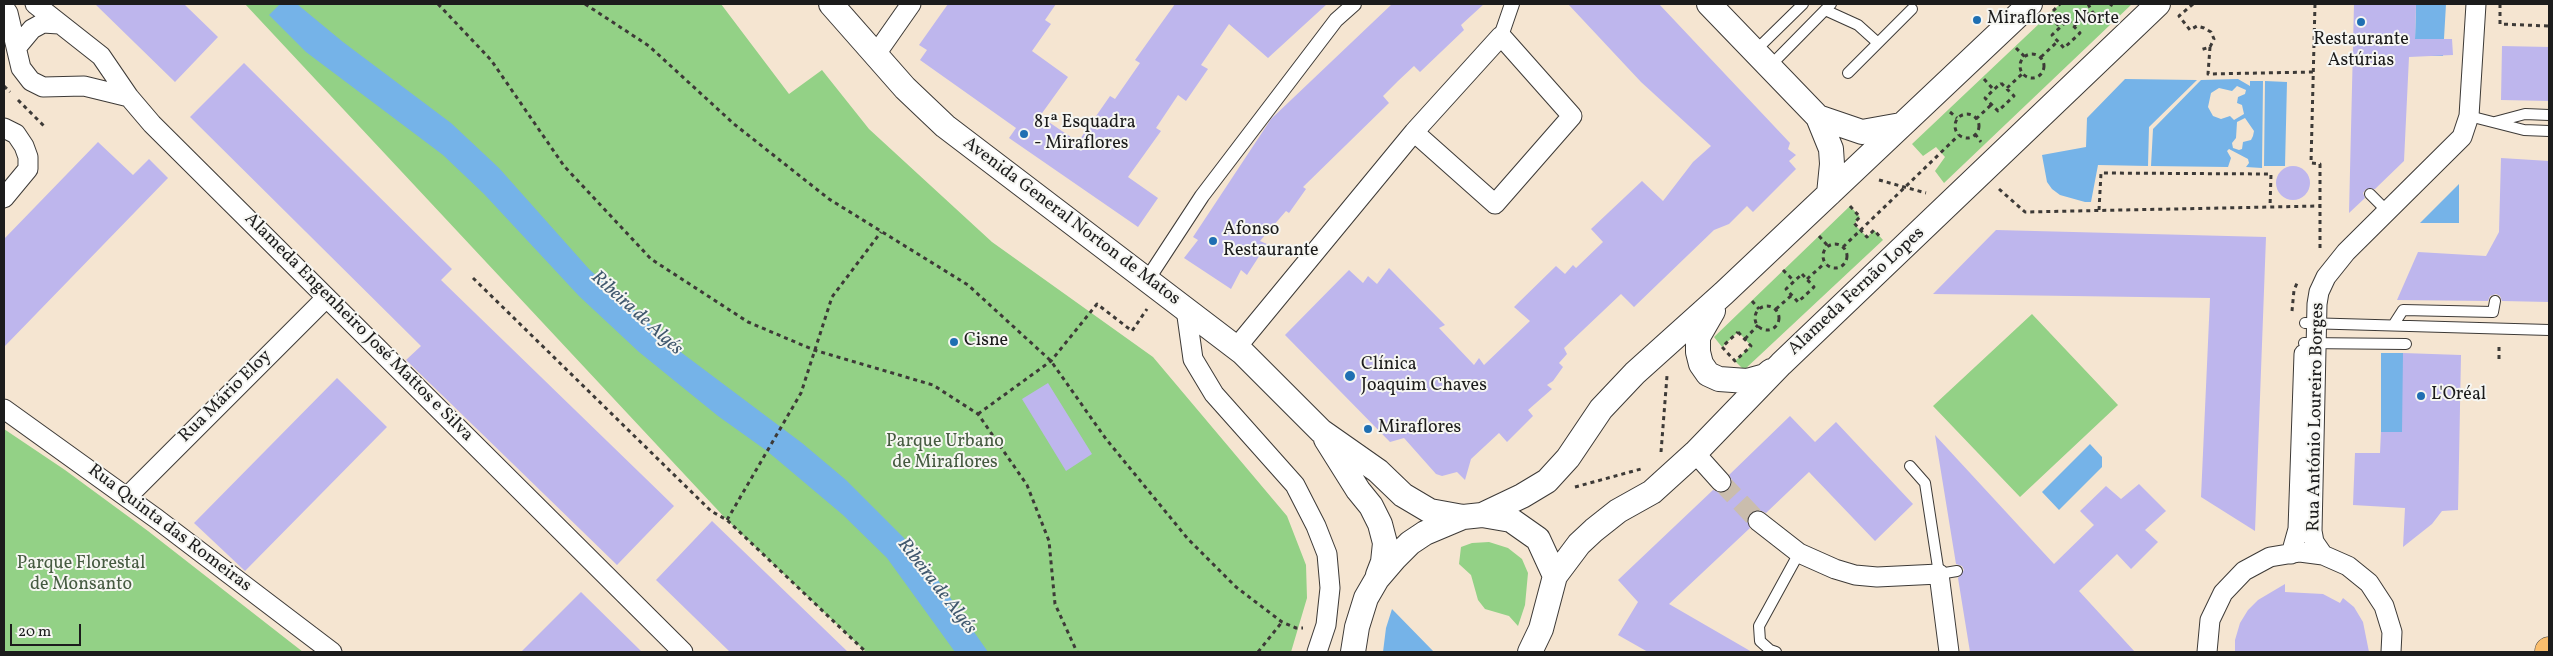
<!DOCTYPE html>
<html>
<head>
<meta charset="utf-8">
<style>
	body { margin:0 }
	#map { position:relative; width:2553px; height:656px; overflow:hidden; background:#f5e5d1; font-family:Vollkorn,serif }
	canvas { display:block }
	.frame { position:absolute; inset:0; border:5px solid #1c1c1c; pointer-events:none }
	.scale { position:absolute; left:10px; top:624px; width:71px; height:22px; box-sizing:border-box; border:2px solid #1c1c1c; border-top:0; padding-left:6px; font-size:15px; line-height:18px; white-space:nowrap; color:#1c1c1c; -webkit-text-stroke:4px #f6f6f2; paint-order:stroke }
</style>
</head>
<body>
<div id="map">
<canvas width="2553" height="656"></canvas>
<div class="frame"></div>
<div class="scale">20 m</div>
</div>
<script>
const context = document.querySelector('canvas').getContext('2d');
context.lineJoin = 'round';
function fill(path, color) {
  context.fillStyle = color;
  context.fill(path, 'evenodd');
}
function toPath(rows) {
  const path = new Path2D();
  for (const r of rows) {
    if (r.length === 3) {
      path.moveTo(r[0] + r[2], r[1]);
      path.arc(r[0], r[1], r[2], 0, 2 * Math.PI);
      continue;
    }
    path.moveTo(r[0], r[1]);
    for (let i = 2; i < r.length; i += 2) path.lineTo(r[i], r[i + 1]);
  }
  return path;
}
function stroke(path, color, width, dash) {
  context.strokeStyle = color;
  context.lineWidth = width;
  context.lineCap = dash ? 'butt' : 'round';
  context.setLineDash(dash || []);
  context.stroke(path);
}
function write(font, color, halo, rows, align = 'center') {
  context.font = font + ' Vollkorn,serif';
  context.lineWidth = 4;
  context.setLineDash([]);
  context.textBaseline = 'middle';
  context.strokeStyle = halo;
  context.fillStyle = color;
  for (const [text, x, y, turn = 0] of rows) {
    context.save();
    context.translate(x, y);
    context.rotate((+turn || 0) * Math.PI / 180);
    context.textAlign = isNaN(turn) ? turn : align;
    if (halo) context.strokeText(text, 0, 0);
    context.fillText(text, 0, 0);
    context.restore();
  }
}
const green = toPath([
	[245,4,721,4,789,94,822,70,869,129,992,242,1153,357,1287,516,1306,565,1307,598,1291,652,866,652,727,520],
	[2060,4,2132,4,1944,183,1935,171,1945,157,1936,147,1923,156,1912,144],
	[1850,206,1860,217,1854,224,1867,237,1874,230,1883,240,1744,370,1735,361,1751,346,1744,338,1738,332,1722,347,1714,337],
	[2032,314,2118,405,2020,497,1933,406],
	[4,429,65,470,148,531,303,652,4,652],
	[1489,542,1508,548,1522,559,1528,573,1525,605,1518,626,1509,616,1485,609,1478,600,1471,575,1459,564,1461,547,1472,543]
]);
const water = toPath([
	[280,4,297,4,343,42,451,123,499,168,589,269,682,353,802,443,846,480,904,538,938,580,988,652,955,652,887,558,843,515,767,451,718,416,639,352,579,296,484,194,443,155,306,52,269,15],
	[2416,4,2446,4,2443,56,2425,56,2426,39,2415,39],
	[2125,79,2197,80,2149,127,2148,166,2098,165,2091,202,2085,202,2060,195,2052,189,2047,182,2042,155,2086,147,2087,118],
	[2238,79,2250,86,2250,81,2263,81,2262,168,2246,167,2249,163,2248,159,2229,149,2227,151,2231,158,2228,167,2151,166,2153,129,2201,80],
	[2237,86,2246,90,2245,94,2238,97,2237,103,2242,105,2244,114,2234,120,2230,116,2221,119,2213,116,2208,107,2211,93,2219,88,2232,91],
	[2245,118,2254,131,2253,136,2251,140,2243,142,2242,149,2239,150,2233,148,2232,143,2236,138,2237,122],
	[2265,81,2287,82,2285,166,2264,166],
	[2459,184,2459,223,2420,223],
	[2381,353,2403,353,2403,432,2381,432],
	[2090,444,2102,457,2102,467,2059,510,2042,492],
	[1392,609,1434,652,1383,652,1386,628]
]);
const building = toPath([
	[95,4,184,4,218,37,175,82],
	[948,4,1056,4,1045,20,1051,24,1032,51,1068,77,1040,116,1078,142,1110,96,1115,99,1140,63,1135,60,1175,4,1327,4,1268,58,1229,24,1201,65,1208,69,1186,101,1178,95,1156,128,1161,131,1128,177,1158,198,1138,227,1009,138,1016,128,920,60,927,50,919,45],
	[1392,4,1484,4,1461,25,1464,30,1420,72,1414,66,1398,81,1383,96,1389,103,1303,187,1306,189,1289,213,1286,211,1260,241,1267,244,1247,275,1241,270,1231,289,1184,258,1198,240,1193,237,1271,119],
	[1568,4,1659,4,1790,143,1788,149,1796,155,1789,161,1796,169,1753,212,1747,206,1729,224,1714,230,1634,307,1621,294,1564,348,1567,354,1559,363,1563,367,1553,381,1547,385,1552,389,1528,410,1533,416,1507,442,1499,433,1471,459,1465,480,1457,472,1442,476,1436,474,1404,438,1390,442,1285,335,1349,270,1363,283,1368,276,1377,284,1389,268,1445,325,1439,328,1474,365,1479,358,1484,365,1530,321,1514,307,1556,266,1565,274,1573,265,1576,268,1603,242,1591,229,1642,181,1663,201,1693,162,1711,146,1641,82],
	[2354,4,2416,4,2415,39,2452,39,2453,55,2409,57,2404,161,2375,189,2366,189,2363,193,2365,198,2349,213],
	[2502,46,2549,47,2549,101,2501,100],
	[244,63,452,269,441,280,674,506,617,565,406,360,421,346,190,117],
	[98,142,133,175,149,159,168,178,4,347,4,239],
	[2501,158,2549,161,2549,302,2502,301,2500,296,2496,294,2490,296,2488,301,2397,300,2418,252,2486,256,2499,232],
	[2293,183,17],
	[1996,230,2266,237,2255,531,2201,497,2210,298,1933,294],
	[2403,353,2461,355,2458,510,2442,511,2432,524,2403,547,2405,508,2353,505,2355,453,2380,453,2381,432,2402,432],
	[337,378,387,427,245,571,194,523],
	[1048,383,1092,454,1066,471,1022,399],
	[1790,416,1815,442,1836,422,1913,504,1875,541,1809,472,1766,513,1759,510,1749,514,1747,520,1750,528,1669,604,1752,652,1648,652,1618,635,1638,602,1618,580,1713,490,1723,493,1729,490,1732,480,1729,475],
	[1935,435,2054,564,2094,525,2080,511,2106,486,2121,499,2139,484,2166,511,2145,530,2158,542,2131,569,2117,554,2079,591,2135,652,1970,652,1958,578,1964,570,1962,566,1956,564],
	[712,521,848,652,730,652,656,580],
	[2285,584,2285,592,2323,594,2340,603,2343,598,2354,607,2363,622,2369,652,2235,652,2235,640,2240,623,2248,610,2258,600],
	[581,592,642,652,521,652]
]);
const minorTunnel = toPath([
	[1721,482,1758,521]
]);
const path = toPath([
	[438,4,491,60,564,166,651,259,748,322,814,350,933,385,978,414,1027,485,1049,541,1055,604,1077,652],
	[585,4,649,46,734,124,829,199,968,285,1051,361,1106,439,1188,539,1236,587,1282,622,1296,628,1303,628],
	[2088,4,2093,13,2100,15,2107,12,2112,4],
	[2193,4,2179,16,2190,30,2197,26,2204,28,2211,32,2214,39,2210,47,2200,50],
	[2315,4,2311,163,2320,164,2320,249],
	[2500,4,2500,24,2549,26],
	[2053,11,2060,4],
	[2050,17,2060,27],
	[2068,20,2080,33,2064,48,2052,35,2068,20],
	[2074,26,2090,10],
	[2210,47,2208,74,2313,72],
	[2016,48,2025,57],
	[2032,66,12],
	[2041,57,2058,41],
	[1984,79,1994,90],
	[2001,83,2014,96,1998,111,1985,98,2001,83],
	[4,86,10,92],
	[2007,88,2023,73],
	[18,100,46,128],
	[1950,112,1957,118],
	[1967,126,12],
	[1976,119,1992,104],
	[1975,134,1981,142],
	[1879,180,1926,193],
	[1999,189,2025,212,2320,206],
	[1850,206,1860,217,1854,223,1867,237,1874,230,1881,238],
	[2099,210,2101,173,2271,174,2270,207],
	[1819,236,1828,246],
	[1835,256,12],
	[1843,247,1959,135],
	[1783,270,1794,281],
	[1802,274,1814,287,1798,302,1786,289,1802,274],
	[473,278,711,511,727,520,866,652],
	[1807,279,1825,263],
	[1752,301,1759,309],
	[1767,318,12],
	[1776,309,1792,295],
	[2292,311,2294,290,2298,281],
	[1738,332,1751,346,1735,361,1722,347,1738,332],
	[1745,339,1758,325],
	[2499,359,2499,345],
	[978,414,1051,361,1097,304,1132,331,1147,309],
	[1661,452,1667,376],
	[1575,487,1641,469],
	[727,520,801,393,832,297,881,232],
	[1258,652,1282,622]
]);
const service = toPath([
	[1825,10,1858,25,1878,43],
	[1755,51,1803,4],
	[1770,66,1831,4],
	[1848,73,1912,9],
	[2469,116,2524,130,2549,131],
	[2495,122,2525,114,2549,115],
	[2370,194,2388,212],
	[2305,323,2549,330],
	[2394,324,2403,310,2493,312,2495,301],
	[2304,343,2406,344],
	[1910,466,1925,483,1939,574,1957,571],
	[1776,652,1770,650,1760,641,1759,626,1799,553]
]);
const pedestrian = toPath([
	[1501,36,1512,4],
	[1147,280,1202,196,1336,20,1354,4]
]);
const minor = toPath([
	[35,4,101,56,129,97,152,124,683,652],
	[4,7,8,13,21,68,31,81,43,87,84,86,129,97],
	[17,47,32,29,43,23,59,24],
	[876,54,911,4],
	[4,128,16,134,24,146,28,157,28,169,4,198],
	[1186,309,1193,359,1214,394,1295,485,1316,526,1327,554,1330,588,1326,625,1317,652],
	[1236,348,1414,132,1501,36,1572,116,1495,204,1414,132],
	[4,409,157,519,332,652],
	[1695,453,1721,482],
	[127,497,326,298],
	[1758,521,1799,553,1835,569,1855,575,1877,577,1939,574,1949,652],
	[2291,554,2298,529,2304,354],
	[2323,555,2314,542,2312,531,2317,304,2319,292,2326,277,2346,252,2462,137,2469,116,2476,4],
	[2207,652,2210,620,2223,593,2244,571,2270,557,2300,552,2323,555,2348,566,2369,583,2384,606,2392,632,2391,652]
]);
const tertiary = toPath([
	[831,4,905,88,945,126,1243,353,1321,431,1378,471,1403,495,1430,511,1463,517],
	[1709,4,1818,117,1831,149,1832,164,1829,194],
	[1818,117,1862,132,1901,125],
	[1713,311,1698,337,1698,352,1701,364,1708,374,1719,379,1747,381,1765,376,1771,371],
	[1326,439,1358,490,1371,506,1380,524,1385,543,1383,562,1378,575],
	[1482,515,1522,496,1547,481,1568,458,1601,409,1635,373,1724,293,2030,4],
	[1555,576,1579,544,1594,530,1618,511,1652,492,1695,453,1781,364,2158,4],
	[1353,652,1357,627,1366,598,1377,579,1395,558,1410,543,1425,533,1463,517,1482,515,1511,520,1538,539,1555,576,1541,629,1530,652]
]);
const motorway = toPath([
	[2549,652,2549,651]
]);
const markers = [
	[1977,20,5,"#1f6fb2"],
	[2361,22,5,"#1f6fb2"],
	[1024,134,5,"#1f6fb2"],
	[1213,241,5,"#1f6fb2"],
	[954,342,5,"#1f6fb2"],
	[1350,376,6,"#1f6fb2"],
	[2421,396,5,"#1f6fb2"],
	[1368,429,5,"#1f6fb2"]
];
const poiNames = [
	["Miraflores Norte",1987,20],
	["Restaurante",2361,41,"center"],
	["Astúrias",2361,62,"center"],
	["81ª Esquadra",1034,124],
	["- Miraflores",1034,145],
	["Afonso",1223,231],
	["Restaurante",1223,252],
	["Cisne",964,342],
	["Clínica",1361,366],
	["Joaquim Chaves",1361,387],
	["L'Oréal",2431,396],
	["Miraflores",1378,429]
];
const streetNames = [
	["Avenida General Norton de Matos",1071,222,37],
	["Alameda Fernão Lopes",1857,292,-43],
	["Alameda Engenheiro José Mattos e Silva",358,328,45],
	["Rua Mário Eloy",226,397,-45],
	["Rua António Loureiro Borges",2317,417,-89],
	["Rua Quinta das Romeiras",169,529,37]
];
const parkNames = [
	["Parque Urbano",945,443],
	["de Miraflores",945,464],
	["Parque Florestal",81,565],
	["de Monsanto",81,586]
];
const waterNames = [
	["Ribeira de Algés",636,314,42],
	["Ribeira de Algés",936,587,52]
];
fill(green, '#93d186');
fill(water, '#75b3e8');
fill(building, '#beb6ed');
stroke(minorTunnel, '#cabdad', 19, [19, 9]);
stroke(service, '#3d3a37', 12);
stroke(pedestrian, '#3d3a37', 16);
stroke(minor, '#3d3a37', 21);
stroke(tertiary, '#3d3a37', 26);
stroke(motorway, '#3d3a37', 29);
stroke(path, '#3d3a37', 3, [4, 4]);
stroke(service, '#fff', 10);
stroke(pedestrian, '#fff', 14);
stroke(minor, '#fff', 19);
stroke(tertiary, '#fff', 24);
stroke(motorway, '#fabe6d', 28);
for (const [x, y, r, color] of markers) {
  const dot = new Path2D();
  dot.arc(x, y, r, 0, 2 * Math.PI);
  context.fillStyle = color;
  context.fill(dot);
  stroke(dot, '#f6f6f2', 2);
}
write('18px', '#1c1c1c', '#f6f6f2', poiNames, 'left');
write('18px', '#1c1c1c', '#f6f6f2', streetNames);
write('18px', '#465b41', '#f6f6f2', parkNames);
write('italic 19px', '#40586e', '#f6f6f2', waterNames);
</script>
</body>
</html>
